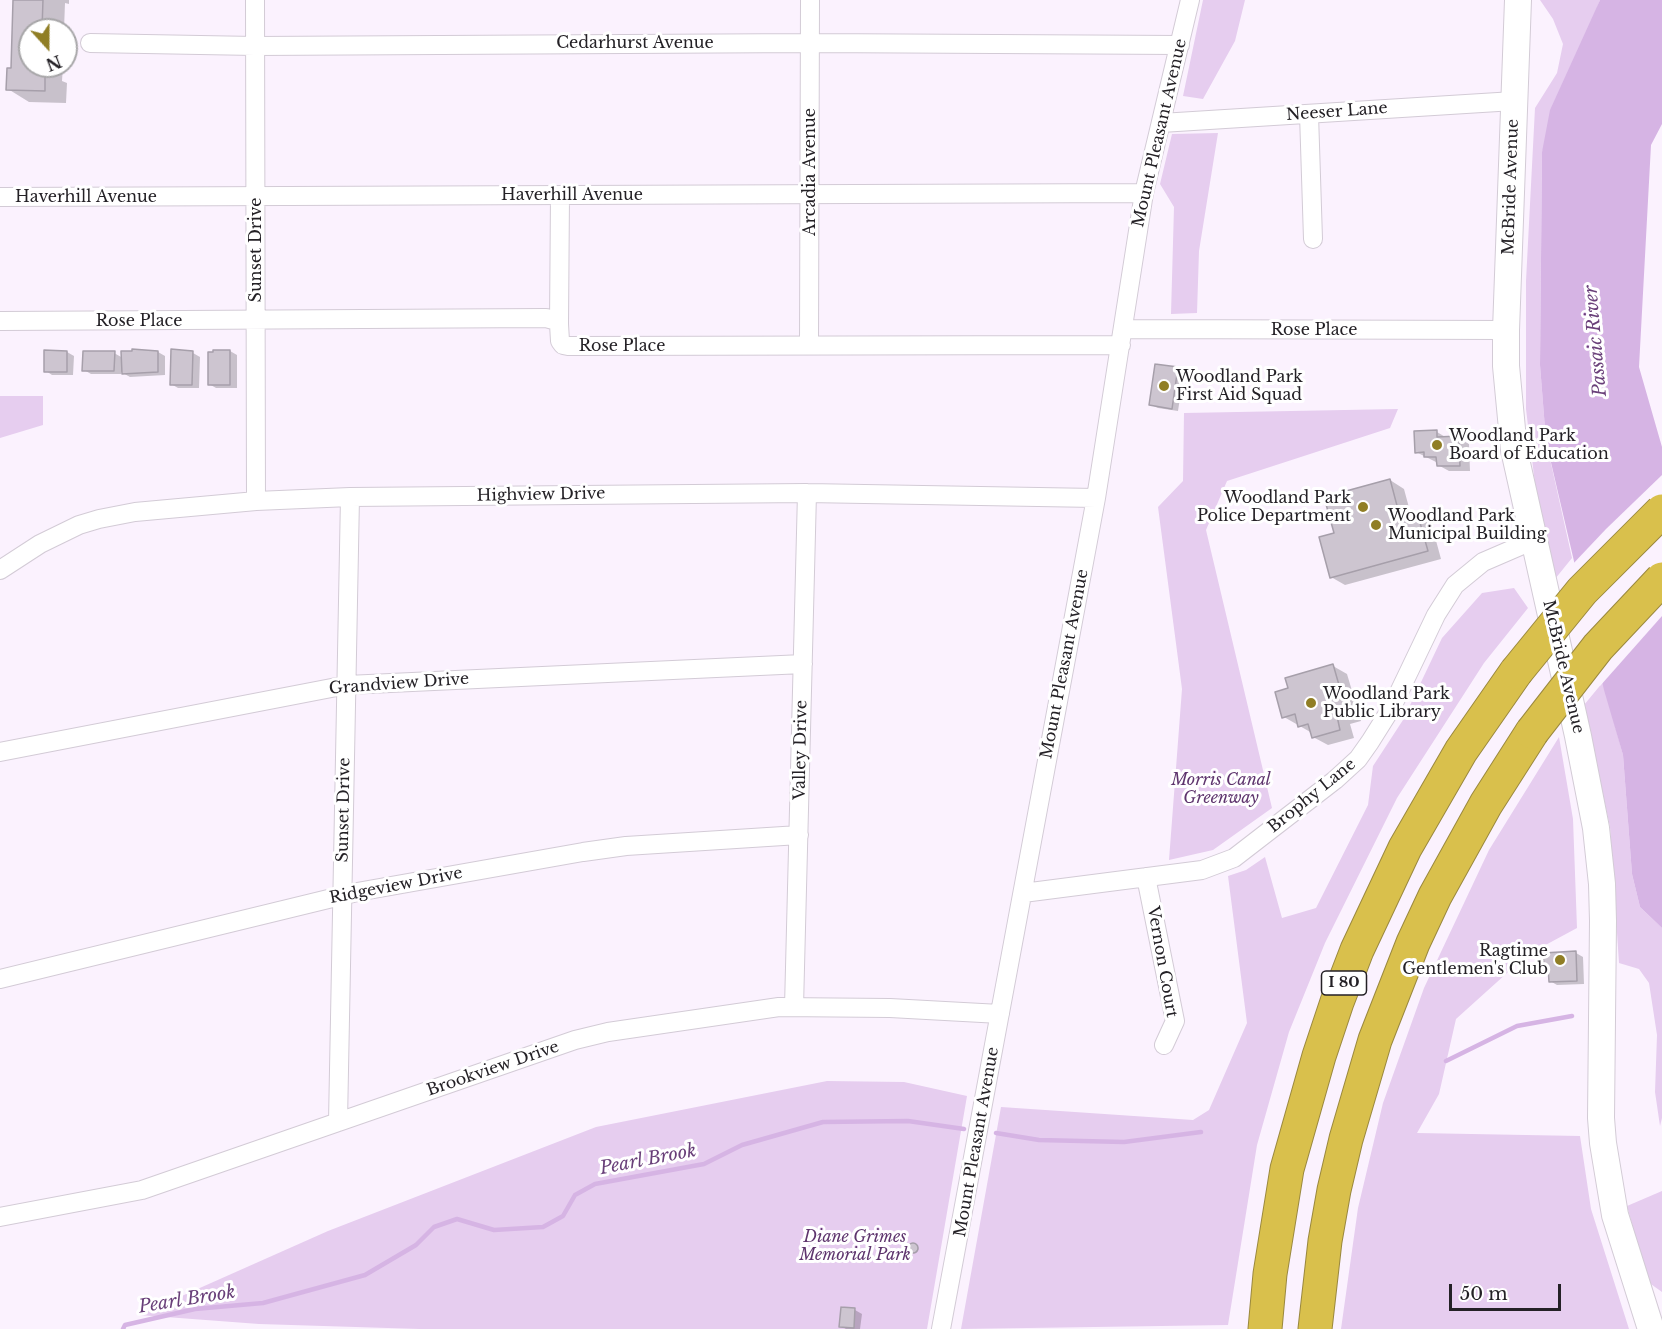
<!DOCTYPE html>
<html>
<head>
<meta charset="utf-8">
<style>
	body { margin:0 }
	#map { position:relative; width:1662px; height:1329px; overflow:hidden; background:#fbf2fe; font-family:"Libre Baskerville",serif }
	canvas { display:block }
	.north { position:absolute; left:18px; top:18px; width:60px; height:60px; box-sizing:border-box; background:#fff; border:2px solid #a7a6a8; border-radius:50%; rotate:159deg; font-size:16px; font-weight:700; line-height:24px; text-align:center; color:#242126 }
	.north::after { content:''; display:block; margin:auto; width:21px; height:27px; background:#907e25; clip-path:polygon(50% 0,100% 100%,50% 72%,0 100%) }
	.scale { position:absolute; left:1449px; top:1284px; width:112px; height:27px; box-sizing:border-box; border:3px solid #242126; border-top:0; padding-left:8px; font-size:18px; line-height:21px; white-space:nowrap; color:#242126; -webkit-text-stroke:4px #fff; paint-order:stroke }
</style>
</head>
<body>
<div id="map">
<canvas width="1662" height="1329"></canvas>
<div class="north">N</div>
<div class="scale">50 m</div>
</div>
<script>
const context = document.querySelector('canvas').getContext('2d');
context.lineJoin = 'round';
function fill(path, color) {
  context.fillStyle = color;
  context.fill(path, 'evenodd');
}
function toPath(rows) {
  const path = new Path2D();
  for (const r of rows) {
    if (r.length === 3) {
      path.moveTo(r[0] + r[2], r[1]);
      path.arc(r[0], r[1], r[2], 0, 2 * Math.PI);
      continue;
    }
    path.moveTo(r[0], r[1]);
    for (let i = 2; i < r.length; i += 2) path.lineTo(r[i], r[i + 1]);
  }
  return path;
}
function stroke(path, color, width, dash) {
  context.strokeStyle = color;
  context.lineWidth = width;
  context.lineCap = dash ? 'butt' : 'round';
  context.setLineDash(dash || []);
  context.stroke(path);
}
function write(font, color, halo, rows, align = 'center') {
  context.font = font + ' "Libre Baskerville",serif';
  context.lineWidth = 6;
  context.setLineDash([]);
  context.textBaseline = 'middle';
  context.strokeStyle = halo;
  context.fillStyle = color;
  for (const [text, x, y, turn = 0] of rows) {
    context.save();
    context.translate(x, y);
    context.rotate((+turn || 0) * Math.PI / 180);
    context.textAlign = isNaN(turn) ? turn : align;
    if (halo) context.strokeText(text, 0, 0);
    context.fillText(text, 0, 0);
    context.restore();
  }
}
const green = toPath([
	[1203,0,1245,0,1235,41,1203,99,1183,96],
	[1540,0,1600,0,1542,152,1540,365,1546,441,1572,558,1555,579,1538,509,1526,409,1526,281,1535,108,1557,73,1563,44,1553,19],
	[1218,133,1199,251,1197,313,1171,314,1174,207,1160,184,1172,134],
	[0,396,43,396,43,425,0,438],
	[1398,409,1390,428,1227,481,1206,530,1272,808,1213,850,1169,860,1182,689,1158,507,1183,481,1184,413],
	[1514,588,1528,608,1484,663,1397,798,1325,943,1289,1032,1257,1145,1228,1325,961,1329,1001,1107,1193,1120,1209,1110,1247,1023,1228,876,1246,870,1265,857,1282,918,1316,908,1368,805,1373,766,1403,720,1442,638,1482,593],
	[1603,682,1623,755,1632,874,1640,907,1662,928,1662,1118,1660,1126,1655,1092,1657,1035,1649,983,1639,969,1619,963,1610,827,1584,705],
	[1559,737,1573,819,1577,928,1527,955,1456,1019,1439,1094,1417,1133,1580,1136,1591,1209,1629,1329,1341,1329,1358,1208,1383,1103,1424,988,1489,850],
	[827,1081,904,1082,967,1096,927,1329,420,1329,259,1324,139,1315,328,1231,596,1127],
	[1662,1191,1662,1292,1648,1282,1627,1206]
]);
const water = toPath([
	[1600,0,1662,0,1662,124,1651,145,1639,367,1662,447,1662,928,1640,907,1632,874,1623,755,1604,690,1546,441,1540,365,1542,152,1550,110]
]);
const pier = toPath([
	[1662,475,1662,616,1600,686,1571,566,1606,529]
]);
const shadow = toPath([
	[14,0,69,0,69,4,65,3,64,30,30,30,30,66,63,66,62,81,67,83,66,103,29,102,8,89,12,69],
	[214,351,230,351,237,355,237,388,216,388,209,384],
	[67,352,74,356,73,375,52,375,46,371],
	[158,352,165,356,165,375,130,377,121,372,121,374,91,374,84,370,114,353,123,358],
	[193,353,200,357,199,388,178,388,171,384],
	[1177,368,1184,372,1178,411,1158,408,1151,405],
	[1437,432,1447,438,1458,438,1469,444,1470,471,1449,471,1438,465,1438,463,1416,452],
	[1390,480,1404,489,1411,515,1417,514,1431,522,1441,559,1345,585,1331,577,1336,534],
	[1333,666,1347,674,1361,721,1350,724,1354,738,1328,745,1313,737,1312,733,1284,717,1289,689],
	[1576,953,1583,957,1584,984,1557,985,1550,981,1550,969,1545,966],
	[914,1249,4.5],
	[855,1310,862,1314,860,1329,846,1329,841,1326]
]);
const stream = toPath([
	[1446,1061,1517,1026,1572,1016],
	[996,1133,1039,1140,1124,1142,1201,1132],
	[123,1329,125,1325,195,1309,263,1303,365,1275,416,1245,434,1227,457,1219,494,1230,543,1227,563,1216,575,1195,595,1184,704,1164,742,1145,823,1122,908,1121,964,1129]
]);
const building = toPath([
	[13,0,43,0,42,30,30,30,30,66,41,66,41,69,45,69,45,91,6,90,7,68,11,68,13,0],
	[132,349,158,351,158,372,122,374,121,351,132,351,132,349],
	[171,349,193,351,192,385,170,385,171,349],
	[44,350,67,351,67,372,44,372,44,350],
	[213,350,230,350,230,385,208,385,208,352,213,352,213,350],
	[83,351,115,351,114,371,82,371,83,351],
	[1155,364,1178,367,1172,409,1149,405,1155,364],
	[1437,430,1437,437,1459,436,1460,466,1437,466,1436,457,1424,457,1424,452,1415,453,1414,431,1437,430],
	[1390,479,1400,517,1417,512,1428,551,1330,578,1319,537,1334,533,1324,497,1390,479],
	[1333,664,1347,713,1337,716,1340,730,1312,738,1308,724,1298,727,1295,714,1282,718,1275,692,1288,688,1285,678,1333,664],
	[1576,951,1577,981,1549,982,1548,967,1544,967,1543,953,1576,951],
	[913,1248,5],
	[841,1307,855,1308,854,1328,839,1327,841,1307]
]);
const minor = toPath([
	[255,0,256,501],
	[90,43,255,46,810,43,1180,45],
	[1309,114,1313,239],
	[1161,123,1514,101],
	[0,197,1144,193],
	[0,321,546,318,557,321,559,324,560,341,563,345,568,346,1121,345],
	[559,324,560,195],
	[1123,329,1506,330],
	[809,344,810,0],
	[0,570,40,544,79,525,99,519,135,512,256,501,350,497,807,493,1096,498],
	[0,752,347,685,803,664],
	[1146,877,1175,1021,1164,1045],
	[1023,893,1202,870,1234,858,1335,780,1358,759,1370,742,1392,707,1436,615,1455,585,1483,562,1534,540],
	[0,979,357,892,583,852,626,846,799,835],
	[794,1007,807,493],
	[338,1122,350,497],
	[0,1217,142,1190,575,1040,608,1032,779,1007,890,1008,1000,1014],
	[941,1329,1096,498,1144,193,1190,0]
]);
const secondary = toPath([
	[1518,0,1506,330,1506,366,1514,450,1578,736,1596,828,1602,884,1603,921,1601,1118,1603,1143,1615,1215,1651,1329]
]);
const motorway = toPath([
	[1265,1329,1270,1274,1287,1169,1319,1056,1337,1002,1357,950,1405,848,1461,751,1516,672],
	[1315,1329,1325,1241,1334,1190,1346,1139,1375,1040,1413,943,1435,896,1486,804,1532,732]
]);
const motorwayBridge = toPath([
	[1516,672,1582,591,1662,511],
	[1532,732,1598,647,1662,579]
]);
const markers = [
	[1164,386,6,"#907e25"],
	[1437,445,6,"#907e25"],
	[1363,507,6,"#907e25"],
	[1376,525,6,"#907e25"],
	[1311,703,6,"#907e25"],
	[1560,960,6,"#907e25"]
];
const shields = [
	[1344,983,45]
];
const shieldNames = [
	["I 80",1344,983]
];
const streetNames = [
	["Cedarhurst Avenue",635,43],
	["Neeser Lane",1337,112,-4],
	["Mount Pleasant Avenue",1160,133,-77],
	["Arcadia Avenue",810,172,-90],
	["McBride Avenue",1511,187,-88],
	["Haverhill Avenue",572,195],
	["Haverhill Avenue",86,197],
	["Sunset Drive",256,250,-90],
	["Rose Place",139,321],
	["Rose Place",1314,330],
	["Rose Place",622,346],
	["Highview Drive",541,495,-1],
	["Mount Pleasant Avenue",1065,664,-79],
	["McBride Avenue",1563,667,77],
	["Grandview Drive",399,684,-4],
	["Valley Drive",801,750,-89],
	["Brophy Lane",1312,796,-39],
	["Sunset Drive",344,810,-89],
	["Ridgeview Drive",396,886,-11],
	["Vernon Court",1162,962,80],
	["Brookview Drive",493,1069,-19],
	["Mount Pleasant Avenue",977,1142,-80]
];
const poiNames = [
	["Woodland Park",1176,377],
	["First Aid Squad",1176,395],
	["Woodland Park",1449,436],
	["Board of Education",1449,454],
	["Woodland Park",1351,498,"right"],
	["Police Department",1351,516,"right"],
	["Woodland Park",1388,516],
	["Municipal Building",1388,534],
	["Woodland Park",1323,694],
	["Public Library",1323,712],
	["Ragtime",1548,951,"right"],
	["Gentlemen's Club",1548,969,"right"]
];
const parkNames = [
	["Morris Canal",1221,780],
	["Greenway",1221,798],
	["Diane Grimes",855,1237],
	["Memorial Park",855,1255]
];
const waterNames = [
	["Passaic River",1596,341,-95],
	["Pearl Brook",648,1160,-11],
	["Pearl Brook",187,1300,-9]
];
fill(green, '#e6cdef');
fill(water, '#d6b4e4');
fill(pier, '#fbf2fe');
fill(shadow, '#0003');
stroke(stream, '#d6b4e4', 4.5);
fill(building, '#cdc5d0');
stroke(building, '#a69faa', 1.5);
stroke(minor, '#d3cbd6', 20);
stroke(secondary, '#d3cbd6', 28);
stroke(motorway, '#9a883f', 35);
stroke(minor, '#fff', 18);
stroke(secondary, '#fff', 26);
stroke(motorway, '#d9c04c', 33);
stroke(motorwayBridge, '#9a883f', 35, []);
stroke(motorwayBridge, '#d9c04c', 33);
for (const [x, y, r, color] of markers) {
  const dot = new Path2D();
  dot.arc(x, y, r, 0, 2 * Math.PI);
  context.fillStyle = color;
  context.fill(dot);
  stroke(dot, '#fff', 2);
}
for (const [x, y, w] of shields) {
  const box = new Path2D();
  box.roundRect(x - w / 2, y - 12, w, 24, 4.5);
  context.fillStyle = '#fff';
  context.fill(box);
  stroke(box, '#242126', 1.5);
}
write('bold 15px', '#242126', null, shieldNames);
write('16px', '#242126', '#fff', streetNames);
write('16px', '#242126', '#fff', poiNames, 'left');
write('italic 16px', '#5e346d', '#fff', parkNames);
write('italic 18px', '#693f79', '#fff', waterNames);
</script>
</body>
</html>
